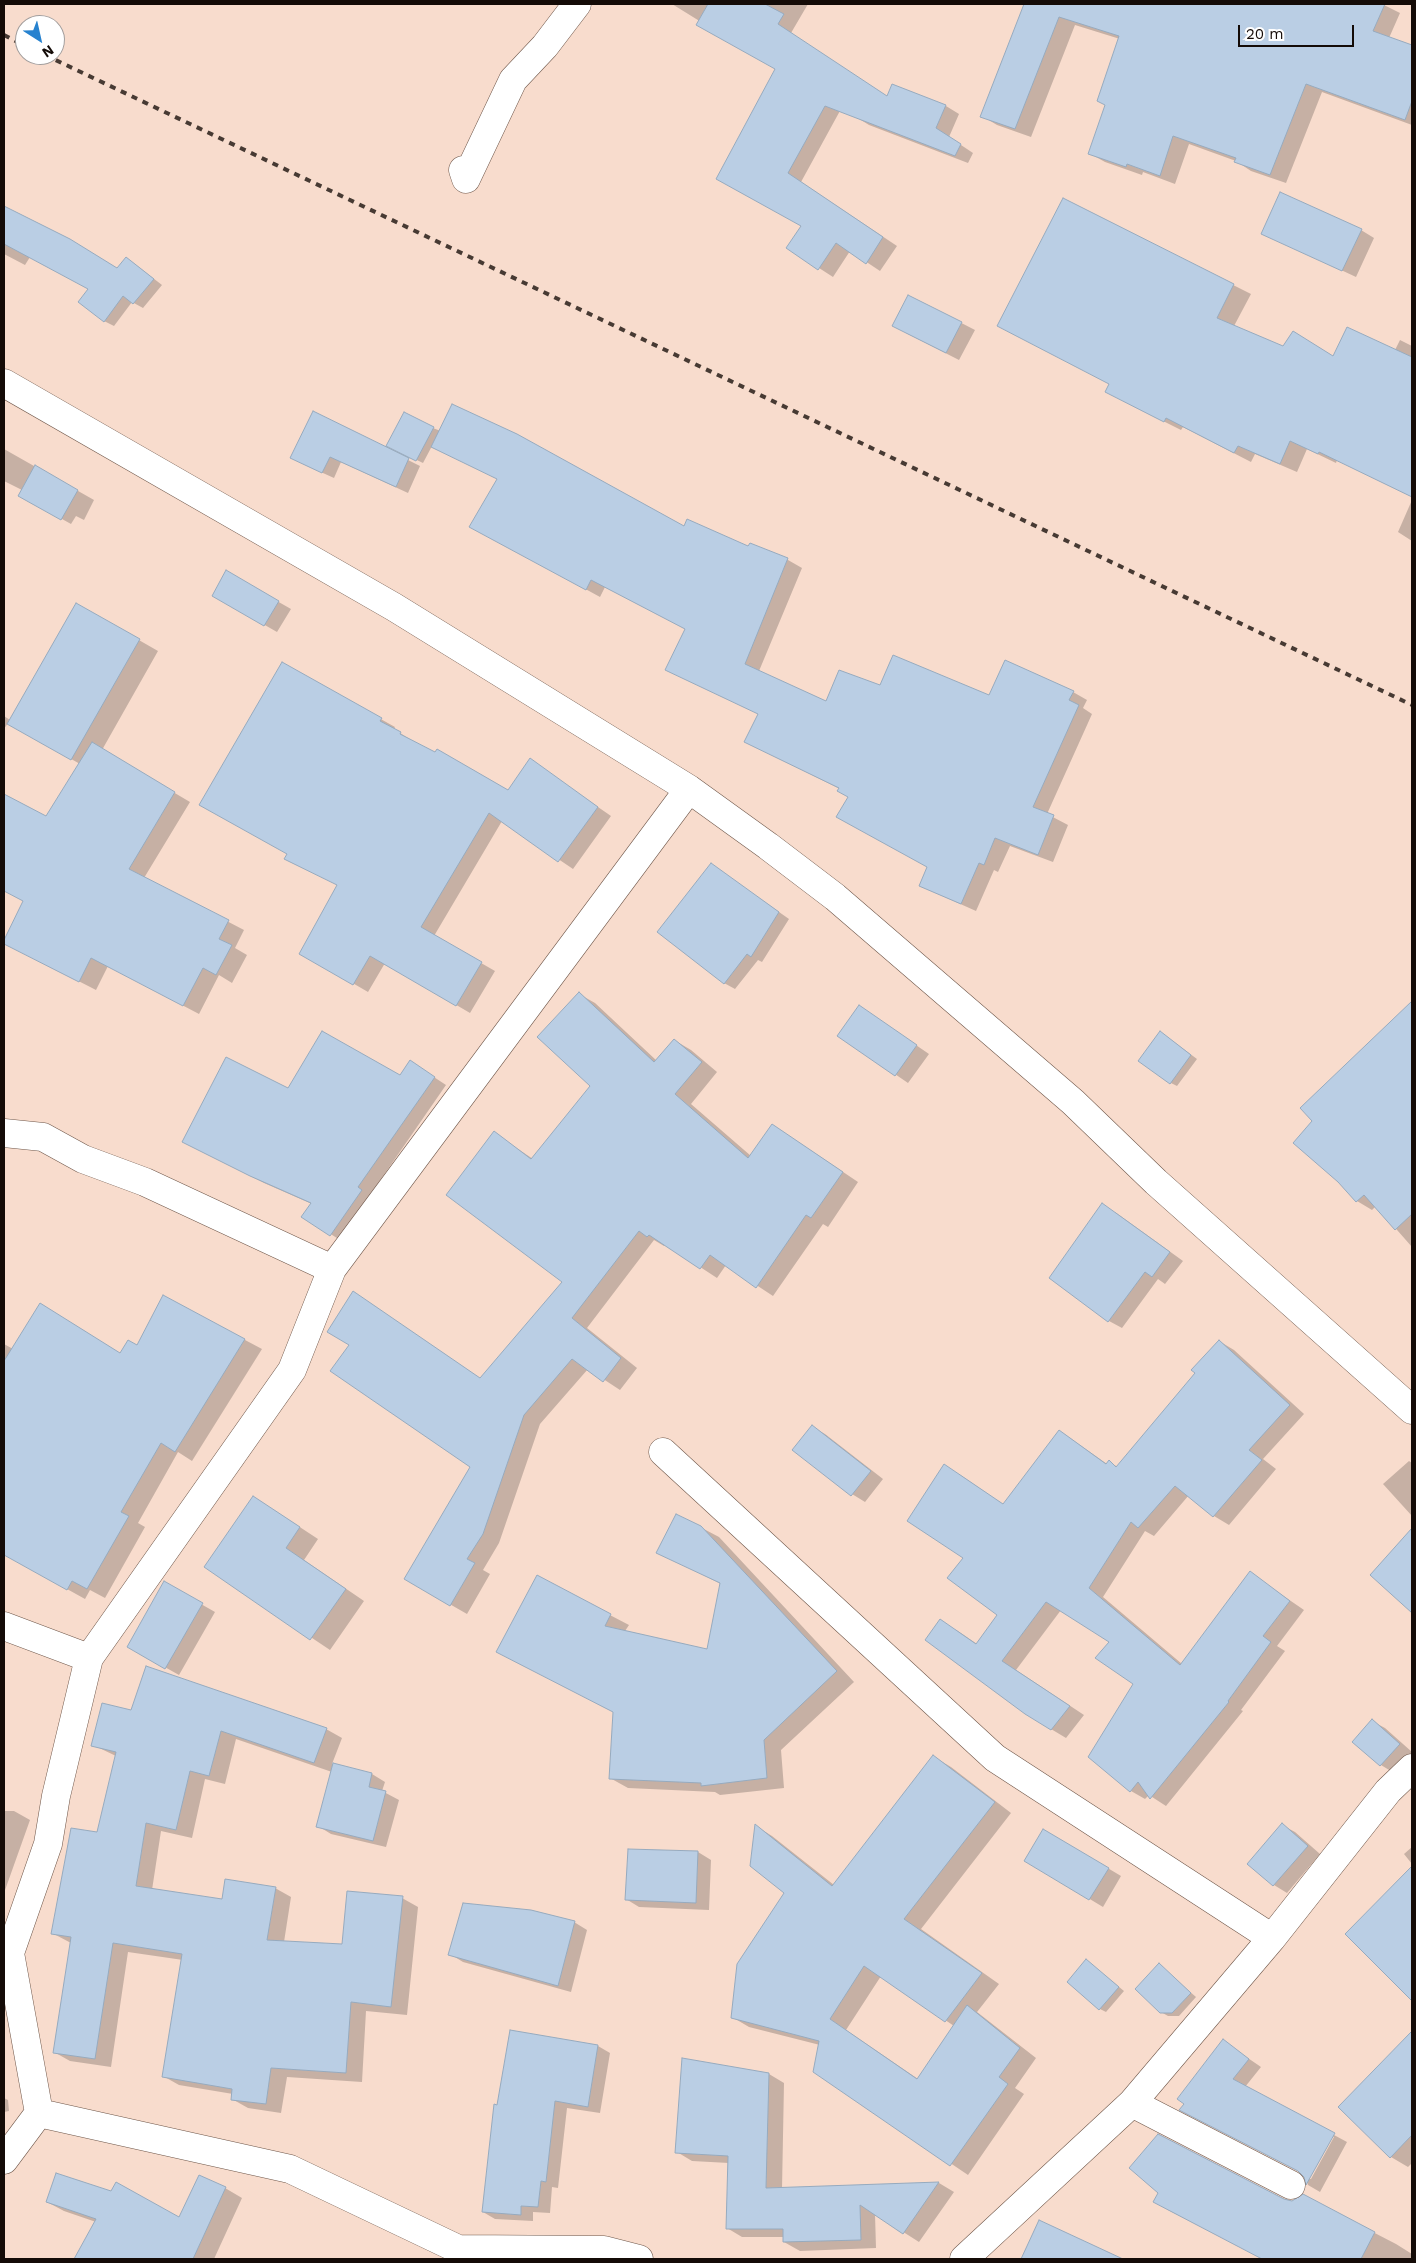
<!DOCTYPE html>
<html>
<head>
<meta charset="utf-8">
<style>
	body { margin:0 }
	#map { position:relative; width:1416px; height:2263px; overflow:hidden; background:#f8dccd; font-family:"Work Sans",sans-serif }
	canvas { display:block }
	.frame { position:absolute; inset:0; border:5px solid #140b07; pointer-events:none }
	.north { position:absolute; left:15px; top:15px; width:50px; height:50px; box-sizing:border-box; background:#fff; border:1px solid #a19d9c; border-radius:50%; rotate:145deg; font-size:14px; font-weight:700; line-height:20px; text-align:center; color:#140b07 }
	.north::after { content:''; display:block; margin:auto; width:18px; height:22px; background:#2782cf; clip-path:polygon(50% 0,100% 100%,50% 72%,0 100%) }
	.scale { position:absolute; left:1238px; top:25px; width:116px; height:22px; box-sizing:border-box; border:2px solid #140b07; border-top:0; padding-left:6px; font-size:15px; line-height:18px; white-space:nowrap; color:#140b07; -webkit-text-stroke:4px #fff; paint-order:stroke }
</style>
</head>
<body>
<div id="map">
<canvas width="1416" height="2263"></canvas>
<div class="frame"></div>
<div class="north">N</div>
<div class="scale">20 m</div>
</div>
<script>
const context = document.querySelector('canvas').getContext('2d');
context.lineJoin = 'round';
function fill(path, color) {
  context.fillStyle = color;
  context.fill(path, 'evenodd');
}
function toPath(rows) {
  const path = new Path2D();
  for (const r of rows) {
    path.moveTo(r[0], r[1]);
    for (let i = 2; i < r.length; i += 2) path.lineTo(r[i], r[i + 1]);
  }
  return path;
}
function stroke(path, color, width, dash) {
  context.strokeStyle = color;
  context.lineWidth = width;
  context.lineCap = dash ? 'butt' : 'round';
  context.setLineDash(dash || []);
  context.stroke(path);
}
const shadow = toPath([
	[672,4,808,4,791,33,841,109,801,182,897,246,880,271,850,251,833,277,788,248,803,226,731,187,777,69],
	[1022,4,1251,4,1250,11,1254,4,1382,4,1400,13,1389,38,1412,46,1412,125,1322,92,1286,183,1251,171,1236,161,1189,144,1175,184,1143,172,1142,175,1105,162,1089,153,1106,106,1120,39,1075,25,1031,137,997,125,982,116,1025,5],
	[868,85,888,97,892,86,946,106,959,114,949,137,973,153,968,163,869,125,856,117],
	[1064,200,1251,294,1234,326,1284,347,1334,357,1395,350,1400,340,1412,346,1412,497,1337,460,1336,463,1307,449,1297,472,1255,454,1251,462,1183,427,1181,430,1123,401,1110,384],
	[4,208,72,242,118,269,127,258,162,285,143,308,132,302,114,326,104,321,89,289,30,257,25,265,4,254],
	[1361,230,1374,238,1356,277,1262,233],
	[909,296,975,330,959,360,906,333],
	[314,413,420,466,408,493,341,462,334,478,303,464],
	[433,428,685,528,749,548,750,545,788,560,802,568,759,671,827,702,880,687,990,697,1073,692,1087,700,1083,708,1092,714,1047,814,1068,825,1053,862,1010,846,998,872,994,870,976,911,920,886,929,867,840,789,760,749,759,714,686,629,605,587,600,597,485,534,498,479,432,446,423,463,394,449],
	[4,449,94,500,84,520,76,516,71,524,19,495,22,490,4,481],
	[1412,500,1412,541,1398,532],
	[226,572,291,609,277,632,214,596],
	[76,604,158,651,102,750,190,802,144,878,244,930,235,948,247,955,232,983,219,975,199,1014,108,966,96,990,4,943,25,901,4,890,4,795,47,818,80,764,8,723,4,729,4,716,10,720],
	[282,664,395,727,394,729,414,742,508,791,530,760,611,816,573,869,502,821,434,936,495,971,470,1013,385,963,368,992,301,953,338,885,288,854],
	[712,865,789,919,762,962,758,960,735,989,724,983],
	[579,994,595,1003,657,1061,674,1040,691,1050,717,1072,691,1104,751,1156,788,1135,858,1182,828,1227,823,1224,773,1296,726,1265,717,1278,665,1244,664,1246,654,1240,587,1328,637,1368,620,1390,588,1369,540,1424,499,1543,483,1570,490,1574,467,1614,406,1579,472,1466,350,1344,353,1293,481,1379,564,1282,494,1133,533,1159,592,1085],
	[1412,1003,1412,1247,1376,1206,1372,1210,1357,1201,1338,1181,1314,1121,1301,1108],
	[859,1006,929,1054,908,1083,838,1035],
	[1166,1036,1197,1059,1177,1086,1171,1083],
	[411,1062,446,1085,370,1195,374,1198,343,1242,303,1216,312,1204,264,1183,196,1148,288,1090,400,1077],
	[1115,1212,1183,1261,1165,1284,1158,1279,1122,1328,1109,1321],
	[164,1297,262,1349,192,1461,178,1452,138,1523,145,1527,105,1598,90,1590,85,1599,4,1554,4,1344,13,1349,121,1354,137,1346],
	[1219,1341,1234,1350,1304,1414,1263,1459,1276,1469,1229,1525,1214,1516,1189,1495,1154,1536,1145,1531,1103,1597,1182,1664,1250,1573,1304,1610,1277,1646,1285,1651,1241,1710,1243,1711,1166,1806,1149,1795,1145,1799,1131,1791,1135,1684,1111,1641,1061,1610,1016,1670,1084,1715,1066,1738,1051,1729,955,1629,977,1644,999,1615,965,1557,959,1474,1004,1505,1060,1431,1107,1464,1109,1462,1118,1467,1196,1373],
	[812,1427,825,1434,883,1479,865,1502,852,1494],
	[1409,1461,1412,1463,1412,1516,1383,1484],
	[254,1497,318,1539,304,1560,364,1601,330,1650,206,1567],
	[700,1527,719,1537,854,1682,781,1750,784,1788,720,1795,715,1792,628,1788,610,1778,614,1712,537,1577,629,1625,625,1631,708,1650,721,1584,658,1552],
	[1412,1530,1412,1612,1371,1575],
	[164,1583,215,1612,179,1675,129,1647],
	[132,1712,326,1729,342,1738,332,1764,372,1774,385,1782,382,1791,399,1800,386,1847,331,1834,318,1826,332,1772,236,1739,225,1784,205,1779,192,1838,161,1831,152,1890,223,1900,275,1888,291,1897,284,1942,343,1945,402,1898,418,1907,407,2015,366,2011,362,2082,287,2077,281,2113,248,2108,232,2099,233,2094,179,2085,163,2076,183,1960,128,1952,111,2067,70,2061,54,2052,71,1943,52,1933,98,1833,116,1756,93,1745],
	[1372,1721,1385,1728,1412,1752,1394,1773,1381,1765,1354,1742],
	[934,1757,951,1767,1011,1813,921,1929,999,1984,977,2012,1036,2058,1015,2088,1024,2094,968,2175,814,2071,820,2045,749,2027,732,2017,786,1893,756,1826,772,1836,834,1885],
	[881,1976,954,2026,918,2079,846,2030],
	[4,1811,14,1811,30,1820,4,1893],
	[1282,1825,1295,1832,1320,1854,1287,1893,1274,1885],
	[1044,1830,1121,1876,1103,1907,1025,1860],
	[1412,1847,1412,1864,1404,1854],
	[629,1850,698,1852,711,1860,709,1910,639,1907,626,1899],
	[1412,1868,1412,1999,1347,1934],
	[574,1922,587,1930,571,1992,463,1962,450,1954],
	[1086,1960,1124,1991,1106,2012,1100,2009],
	[1159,1965,1196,1997,1179,2016,1168,2016,1161,2012],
	[511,2031,598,2046,610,2053,600,2113,567,2108,558,2188,552,2187,550,2213,533,2212,533,2221,495,2219,483,2212],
	[1412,2033,1412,2163,1408,2167,1391,2157,1340,2107],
	[1223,2041,1261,2067,1245,2087,1347,2142,1320,2192,1308,2185,1305,2176,1301,2172,1181,2109],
	[1332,2136,1334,2137,1311,2179,1308,2179],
	[769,2074,784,2083,782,2189,939,2183,954,2192,919,2242,875,2214,876,2248,800,2251,784,2242,784,2237,742,2237,727,2228,729,2163,692,2161,677,2152],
	[4,2098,8,2100,9,2111,4,2112],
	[225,2188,242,2198,214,2259,122,2259,86,2239,96,2222,64,2211,47,2202,180,2219],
	[1303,2196,1396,2244,1412,2254,1412,2259,1265,2259,1168,2210,1283,2200,1292,2202],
	[1039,2221,1121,2259,1022,2259]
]);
const building = toPath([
	[708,4,765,4,784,14,778,24,887,96,892,84,946,105,936,128,961,144,955,156,825,106,788,173,883,237,866,264,836,243,818,270,786,248,801,226,716,179,775,69,696,25,708,4],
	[1024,4,1385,4,1373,31,1412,45,1412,101,1405,120,1306,84,1270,175,1234,162,1236,158,1173,136,1160,176,1127,164,1126,167,1088,154,1105,105,1097,101,1119,36,1059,17,1015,129,980,117,1024,4],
	[1280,192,1362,229,1342,271,1261,234,1280,192],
	[1063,198,1234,284,1217,318,1283,346,1293,331,1333,356,1347,327,1412,357,1412,497,1319,452,1318,454,1290,441,1280,464,1238,446,1234,453,1166,418,1164,422,1105,392,1109,384,997,326,1063,198],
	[4,206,70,239,117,268,126,257,154,279,133,304,123,296,104,322,78,302,88,289,4,244,4,206],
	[908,295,962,322,946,353,892,326,908,295],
	[452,404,517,434,684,526,687,519,748,546,750,543,788,558,745,664,826,701,839,670,880,685,893,655,989,695,1005,660,1074,691,1069,700,1079,705,1033,807,1054,815,1038,855,995,838,984,865,979,863,961,904,919,886,927,867,836,817,848,797,837,791,839,788,744,742,758,714,665,670,685,629,591,580,586,590,469,527,497,479,431,447,452,404],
	[313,411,409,458,396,487,330,457,322,473,290,458,313,411],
	[404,412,434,427,416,461,386,446,404,412],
	[35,465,78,490,61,520,18,496,35,465],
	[226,570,279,601,264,626,212,596,226,570],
	[76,603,140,639,71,760,7,724,76,603],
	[282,662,382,718,380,721,401,732,400,734,435,752,437,749,508,790,530,758,598,807,558,862,489,813,421,927,482,962,456,1006,370,956,353,985,299,954,337,885,284,859,287,854,199,805,282,662],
	[92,742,175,792,129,869,229,920,219,939,232,945,216,975,203,968,183,1006,91,958,79,982,4,944,4,940,23,901,4,891,4,794,46,816,92,742],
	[711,863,779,912,751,957,747,954,724,984,657,932,711,863],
	[579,992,654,1062,674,1039,702,1062,675,1094,748,1158,772,1124,843,1172,811,1218,806,1215,756,1288,710,1255,700,1269,649,1235,647,1237,639,1231,572,1318,621,1358,603,1382,572,1359,524,1415,483,1534,467,1559,475,1563,450,1606,404,1579,470,1467,330,1371,349,1345,327,1332,353,1291,480,1378,562,1282,446,1195,494,1131,531,1159,590,1086,537,1037,579,992],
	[1412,1001,1412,1214,1395,1230,1364,1195,1356,1202,1338,1182,1293,1143,1312,1121,1300,1108,1412,1001],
	[859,1005,917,1045,895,1076,837,1036,859,1005],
	[322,1031,400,1075,410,1060,435,1077,358,1187,362,1190,330,1236,301,1217,311,1203,250,1176,182,1142,226,1057,288,1088,322,1031],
	[1160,1031,1191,1055,1170,1084,1138,1061,1160,1031],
	[1102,1203,1170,1252,1152,1277,1145,1272,1108,1322,1049,1278,1102,1203],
	[163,1295,245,1339,175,1452,161,1443,121,1512,129,1516,87,1589,72,1581,67,1590,4,1555,4,1361,40,1303,120,1353,128,1340,137,1345,163,1295],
	[1219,1340,1290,1405,1249,1450,1262,1460,1213,1517,1175,1486,1138,1528,1131,1522,1089,1588,1180,1665,1250,1571,1290,1601,1263,1636,1271,1642,1228,1701,1229,1702,1150,1799,1138,1782,1130,1792,1088,1757,1133,1684,1095,1658,1109,1642,1046,1602,1002,1661,1070,1706,1051,1730,1025,1714,925,1640,940,1619,976,1644,997,1615,947,1578,963,1558,907,1521,944,1464,1003,1504,1059,1430,1106,1464,1109,1460,1116,1467,1195,1373,1191,1370,1219,1340],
	[812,1425,871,1471,851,1496,792,1450,812,1425],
	[253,1496,300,1527,286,1548,346,1589,310,1640,204,1567,253,1496],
	[676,1514,701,1526,837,1671,764,1740,767,1778,701,1786,701,1783,609,1779,613,1712,496,1652,537,1575,611,1614,605,1626,707,1649,720,1583,656,1553,676,1514],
	[1412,1528,1412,1613,1370,1575,1412,1528],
	[164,1581,203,1603,165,1669,127,1647,164,1581],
	[146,1666,327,1728,314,1763,221,1731,209,1776,190,1771,176,1830,146,1823,136,1886,222,1899,225,1879,276,1887,267,1940,342,1944,347,1891,403,1896,391,2007,351,2002,346,2073,271,2068,266,2104,231,2100,232,2089,162,2077,182,1954,113,1943,95,2059,53,2053,71,1937,51,1934,71,1828,97,1832,116,1752,91,1746,102,1703,131,1710,146,1666],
	[1372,1719,1400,1744,1380,1766,1352,1742,1372,1719],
	[933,1755,995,1802,904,1919,982,1973,945,2022,864,1966,830,2019,917,2079,967,2005,1020,2048,999,2077,1008,2084,950,2166,813,2072,819,2041,731,2018,737,1964,784,1893,750,1866,755,1824,832,1886,933,1755],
	[333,1763,372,1773,369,1787,386,1791,373,1841,316,1827,333,1763],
	[1282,1823,1308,1846,1273,1886,1247,1864,1282,1823],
	[1043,1829,1109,1868,1089,1900,1024,1861,1043,1829],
	[628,1849,698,1851,696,1903,625,1900,628,1849],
	[1412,1866,1412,2001,1345,1934,1412,1866],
	[463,1903,531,1910,575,1921,558,1986,448,1955,463,1903],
	[1086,1959,1119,1987,1099,2010,1067,1982,1086,1959],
	[1159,1963,1191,1993,1172,2013,1160,2013,1135,1989,1159,1963],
	[510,2030,598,2045,588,2107,555,2101,546,2182,541,2181,538,2207,521,2206,521,2215,482,2212,494,2104,497,2105,510,2030],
	[1412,2031,1412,2135,1390,2158,1338,2107,1412,2031],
	[1223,2039,1249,2059,1233,2079,1335,2133,1306,2185,1304,2177,1298,2171,1179,2110,1184,2104,1177,2099,1223,2039],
	[682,2058,769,2073,766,2188,939,2182,903,2234,860,2205,861,2240,783,2242,783,2229,726,2229,728,2156,675,2153,682,2058],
	[1158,2134,1284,2199,1292,2201,1303,2194,1375,2232,1361,2259,1262,2259,1153,2202,1158,2193,1129,2168,1158,2134],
	[56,2173,111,2191,116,2182,179,2217,199,2175,226,2187,193,2259,74,2259,96,2219,46,2202,56,2173],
	[1039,2220,1123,2259,1021,2259,1039,2220]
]);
const minor = toPath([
	[463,170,466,179,513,80,545,46,577,4],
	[4,383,394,607,689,789,768,846,835,897,1073,1102,1156,1182,1412,1410],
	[4,1133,43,1137,83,1159,145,1182,332,1269],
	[663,1452,995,1758,1272,1938],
	[4,1626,89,1658],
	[1132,2103,1291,2185],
	[39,2113,290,2169,458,2249,604,2250,639,2259],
	[4,2160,39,2113,10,1953,48,1844,56,1796,89,1658,292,1370,332,1269,689,789],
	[964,2259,1132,2103,1272,1938,1388,1791,1412,1768]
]);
const rail = toPath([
	[4,35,25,46],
	[45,55,1412,705]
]);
fill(shadow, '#0003');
fill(building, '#bacee4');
stroke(building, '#96aabe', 1);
stroke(minor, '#6f574a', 29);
stroke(minor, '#fff', 28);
stroke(rail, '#473a33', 4, [6, 6]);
</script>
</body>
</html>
